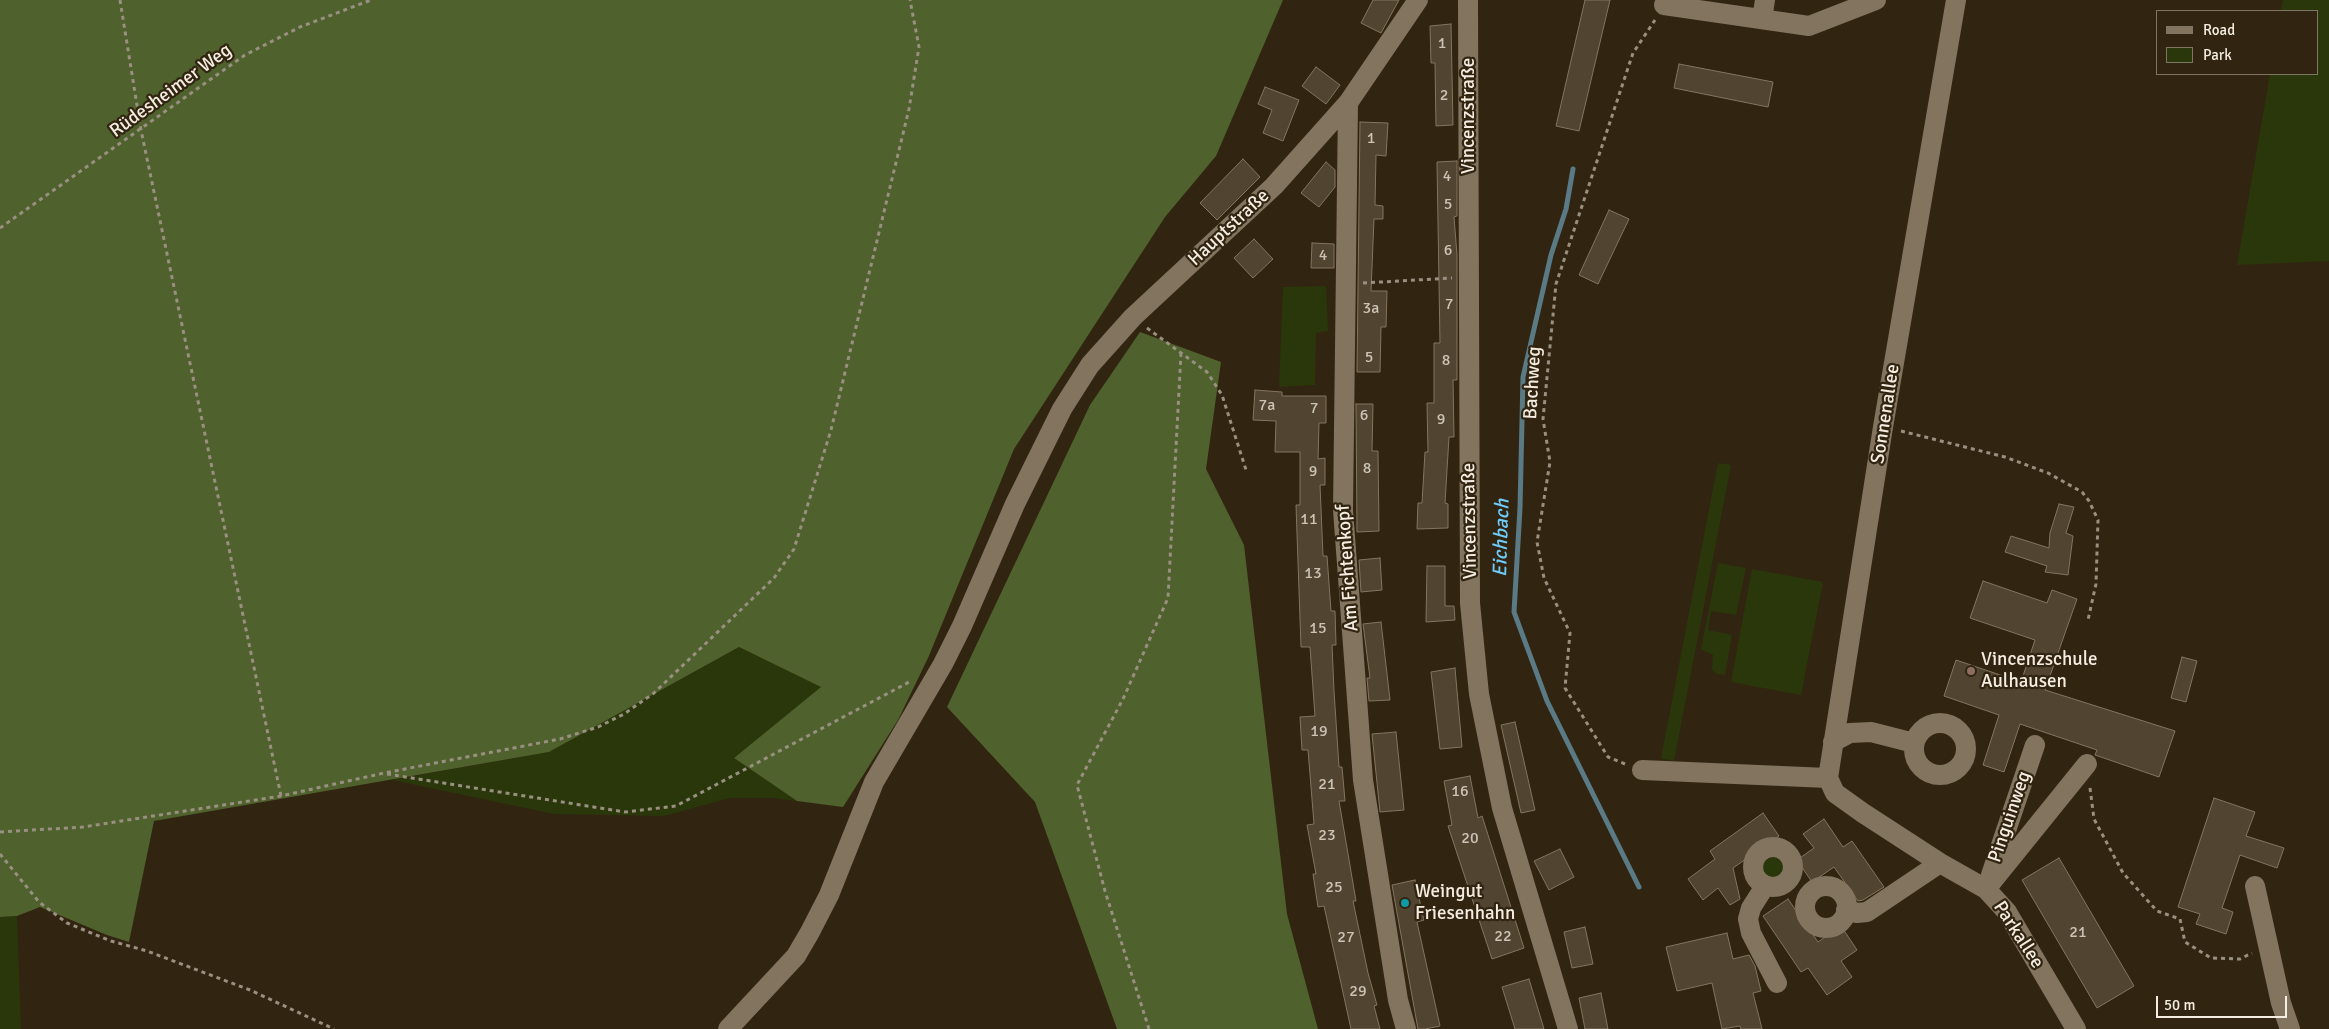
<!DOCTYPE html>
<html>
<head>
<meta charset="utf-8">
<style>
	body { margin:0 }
	#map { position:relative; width:2329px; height:1029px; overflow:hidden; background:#312511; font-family:Signika,sans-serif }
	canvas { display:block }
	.legend { position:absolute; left:2156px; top:10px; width:162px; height:65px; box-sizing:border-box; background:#312511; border:1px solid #7f7564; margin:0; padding:6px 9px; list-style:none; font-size:15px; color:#f5ede1 }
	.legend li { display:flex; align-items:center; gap:10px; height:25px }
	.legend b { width:25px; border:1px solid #7f7564 }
	.scale { position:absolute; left:2156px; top:996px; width:131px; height:22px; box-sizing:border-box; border:2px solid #f5ede1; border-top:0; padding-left:6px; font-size:15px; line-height:18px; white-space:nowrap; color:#f5ede1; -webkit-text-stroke:4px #312511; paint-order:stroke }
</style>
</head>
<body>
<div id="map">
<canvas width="2329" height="1029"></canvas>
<ul class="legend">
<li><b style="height:6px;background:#82745f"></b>Road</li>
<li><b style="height:14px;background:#2a370a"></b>Park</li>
</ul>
<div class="scale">50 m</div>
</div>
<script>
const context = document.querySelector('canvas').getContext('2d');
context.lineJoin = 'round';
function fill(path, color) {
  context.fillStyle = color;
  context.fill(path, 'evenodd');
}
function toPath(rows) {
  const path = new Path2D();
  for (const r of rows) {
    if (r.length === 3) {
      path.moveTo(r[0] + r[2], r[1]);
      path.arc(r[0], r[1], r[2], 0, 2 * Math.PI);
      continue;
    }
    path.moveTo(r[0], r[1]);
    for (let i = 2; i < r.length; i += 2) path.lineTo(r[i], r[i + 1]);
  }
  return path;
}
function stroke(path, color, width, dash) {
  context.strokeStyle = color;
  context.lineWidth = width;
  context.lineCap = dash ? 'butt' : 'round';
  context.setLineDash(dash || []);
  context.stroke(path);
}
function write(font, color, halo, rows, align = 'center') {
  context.font = font + ' Signika,sans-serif';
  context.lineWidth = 4.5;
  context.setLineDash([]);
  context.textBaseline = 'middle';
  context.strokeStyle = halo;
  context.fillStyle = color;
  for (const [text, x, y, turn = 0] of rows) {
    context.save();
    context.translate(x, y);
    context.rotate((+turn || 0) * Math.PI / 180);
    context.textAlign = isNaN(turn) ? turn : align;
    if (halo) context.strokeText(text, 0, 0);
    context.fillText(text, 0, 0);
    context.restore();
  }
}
const green = toPath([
	[2283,0,2329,0,2329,261,2237,265,2270,74,2318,74,2318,11,2281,11],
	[1326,286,1328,331,1316,333,1315,385,1279,387,1283,287],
	[1718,463,1731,465,1674,761,1661,758],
	[1718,563,1746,568,1736,615,1711,611,1708,630,1732,635,1725,675,1717,674,1712,670,1713,655,1701,649],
	[1752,569,1823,582,1801,695,1731,682],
	[739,647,822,687,734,758,797,801,773,798,730,798,664,816,554,814,392,780,549,752],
	[1773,867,11],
	[17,916,21,1029,0,1029,0,917]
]);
const forest = toPath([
	[0,0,1283,0,1216,156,1165,217,1014,449,928,658,898,720,843,807,797,801,734,758,821,687,739,647,549,752,154,821,129,942,107,935,40,907,17,916,0,917],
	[1140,332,1221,362,1206,469,1244,545,1287,914,1318,1029,1117,1029,1035,802,947,707,1090,405]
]);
const stream = toPath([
	[1573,169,1566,209,1551,255,1523,377,1520,508,1514,612,1547,701,1639,887]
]);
const building = toPath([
	[1373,0,1399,0,1381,33,1361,23,1373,0],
	[1585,0,1610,0,1579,131,1556,126,1585,0],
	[1451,24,1453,125,1436,126,1435,63,1431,63,1430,26,1451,24],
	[1679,64,1773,82,1768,107,1674,88,1679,64],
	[1316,67,1340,85,1326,104,1302,86,1316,67],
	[1265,87,1299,100,1283,141,1263,133,1272,110,1258,104,1265,87],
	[1360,122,1388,123,1386,156,1376,155,1375,205,1383,206,1383,219,1374,219,1371,291,1387,291,1386,327,1381,327,1380,372,1357,372,1360,122],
	[1243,159,1260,177,1217,220,1200,203,1243,159],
	[1457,161,1457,216,1454,217,1457,255,1457,380,1453,380,1454,437,1449,437,1445,503,1448,504,1448,528,1417,529,1418,503,1422,503,1425,452,1428,452,1427,403,1434,403,1434,343,1440,343,1437,162,1457,161],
	[1326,162,1335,170,1335,187,1319,207,1301,193,1326,162],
	[1609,210,1629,219,1598,284,1579,275,1609,210],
	[1254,239,1273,259,1253,278,1234,258,1254,239],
	[1312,243,1334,244,1334,268,1311,268,1312,243],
	[1255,390,1282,392,1282,396,1326,396,1326,423,1319,423,1318,459,1325,458,1325,485,1320,485,1323,556,1327,556,1331,611,1335,611,1336,645,1332,645,1334,691,1339,767,1342,767,1345,801,1339,801,1356,901,1353,901,1368,973,1377,1005,1374,1006,1380,1029,1351,1029,1324,906,1318,907,1313,874,1316,874,1307,825,1314,824,1308,750,1302,750,1300,717,1315,716,1310,647,1301,647,1296,505,1300,505,1300,452,1275,452,1276,421,1253,420,1255,390],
	[1356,404,1373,404,1372,451,1378,451,1379,531,1357,532,1356,404],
	[2059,504,2074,507,2066,533,2073,536,2068,575,2045,572,2047,566,2005,552,2011,536,2049,548,2050,533,2059,504],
	[1380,558,1382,590,1361,592,1359,560,1380,558],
	[1427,566,1445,566,1445,606,1454,606,1455,620,1426,622,1427,566],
	[1983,581,2047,603,2052,590,2077,599,2045,690,2175,731,2159,777,2095,755,2097,750,2020,724,2004,772,1983,765,1999,715,1944,696,1956,660,2021,682,2035,640,1970,618,1983,581],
	[1381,622,1390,700,1369,701,1367,678,1370,678,1363,624,1381,622],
	[2182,657,2197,661,2186,702,2171,698,2182,657],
	[1455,668,1462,747,1440,749,1431,672,1455,668],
	[1515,722,1535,810,1521,813,1501,725,1515,722],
	[1396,732,1404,810,1380,812,1372,734,1396,732],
	[1470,776,1478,818,1482,816,1524,948,1492,959,1448,826,1452,825,1444,781,1470,776],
	[2214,798,2255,812,2246,836,2284,848,2277,868,2240,855,2222,908,2233,912,2226,934,2196,924,2200,914,2178,907,2214,798],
	[1763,813,1779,836,1733,868,1740,899,1730,905,1718,888,1703,900,1688,879,1715,859,1710,851,1763,813],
	[1824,819,1843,847,1852,841,1884,887,1863,900,1858,901,1834,867,1812,882,1797,860,1814,848,1803,834,1824,819],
	[1560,849,1574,877,1549,890,1534,861,1560,849],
	[2059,858,2134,986,2097,1008,2022,880,2059,858],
	[1415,880,1424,920,1417,922,1440,1026,1425,1029,1418,1029,1392,885,1415,880],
	[1788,899,1818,942,1841,926,1857,950,1841,961,1852,977,1827,995,1808,968,1801,972,1763,916,1788,899],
	[1585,927,1593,964,1572,968,1564,932,1585,927],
	[1727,933,1733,959,1749,955,1755,966,1761,991,1753,993,1762,1029,1741,1029,1740,1026,1722,1029,1712,983,1677,991,1666,947,1727,933],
	[1529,979,1544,1029,1515,1029,1502,987,1529,979],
	[1601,993,1608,1029,1585,1029,1579,998,1601,993]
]);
const path = toPath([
	[120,0,141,130,281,796],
	[0,228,245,55,300,27,371,0],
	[1363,283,1452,278],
	[1147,328,1207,372,1222,395,1247,473],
	[1901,431,2005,457,2048,473,2082,492,2089,501,2098,520,2096,584,2088,620],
	[1625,764,1608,757,1565,688,1570,633,1544,578,1537,542,1550,462,1543,419,1556,284,1633,53,1655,20],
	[387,774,625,812,676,806,911,681],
	[2090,788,2094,819,2123,873,2157,911,2180,919,2185,942,2211,958,2240,959,2252,953],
	[0,832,83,827,281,796,384,773,560,739,598,727,624,714,654,693,774,578,794,549,831,430,909,109,919,47,910,0],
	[0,854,39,902,67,923,111,941,147,951,250,990,334,1029],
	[1149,1029,1105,891,1077,785,1123,699,1168,598,1181,353]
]);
const minor = toPath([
	[1468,0,1470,603,1479,694,1502,808,1568,1029],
	[1956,0,1883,427,1828,778,1835,793,1863,813,1940,863,1986,889,2007,912,2076,1029],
	[1664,5,1809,26,1876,0],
	[1762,19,1765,0],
	[1348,103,1343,510,1363,780,1398,1000,1406,1029],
	[1940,749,26],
	[1833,742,1850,733,1871,732,1914,743],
	[1642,770,1828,778],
	[1773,867,20],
	[1991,875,2035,745],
	[1765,886,1751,908,1748,919,1751,933,1777,983],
	[2255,886,2281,1003,2290,1029],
	[1826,907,21],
	[1986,889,2087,764],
	[1846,910,1857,913,1867,912,1940,863],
	[728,1029,796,956,810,932,829,895,874,782,943,664,962,626,1015,504,1062,409,1090,365,1133,317,1274,186,1348,103,1418,0]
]);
const markers = [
	[1971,671,5,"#8d6e63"],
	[1405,903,5,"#0f9aa8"]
];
const numberNames = [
	["1",1442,44],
	["2",1444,96],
	["1",1371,139],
	["4",1447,177],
	["5",1448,205],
	["6",1448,251],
	["4",1323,256],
	["7",1449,305],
	["3a",1371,309],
	["5",1369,358],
	["8",1446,361],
	["7a",1267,406],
	["7",1314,409],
	["6",1364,416],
	["9",1441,420],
	["8",1367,469],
	["9",1313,472],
	["11",1309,520],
	["13",1313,574],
	["15",1318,629],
	["19",1319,732],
	["21",1327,785],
	["16",1460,792],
	["23",1327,836],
	["20",1470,839],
	["25",1334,888],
	["21",2078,933],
	["22",1503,937],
	["27",1346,938],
	["29",1358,992]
];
const streetNames = [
	["Rüdesheimer Weg",171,91,-36],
	["Vincenzstraße",1469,116,-90],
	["Hauptstraße",1229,228,-43],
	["Bachweg",1533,383,-87],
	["Sonnenallee",1886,414,-81],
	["Vincenzstraße",1470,521,-91],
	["Am Fichtenkopf",1348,568,-94],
	["Pinguinweg",2010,817,-71],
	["Parkallee",2018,935,57]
];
const poiNames = [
	["Vincenzschule",1981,660],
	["Aulhausen",1981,682],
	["Weingut",1415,892],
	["Friesenhahn",1415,914]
];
const waterNames = [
	["Eichbach",1502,538,-88]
];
fill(green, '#2a370a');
fill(forest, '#4f612c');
stroke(stream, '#5a7a85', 5);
fill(building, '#514430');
stroke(building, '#847560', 1);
stroke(path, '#9a9081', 3, [4, 4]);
stroke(minor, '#82745f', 20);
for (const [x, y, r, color] of markers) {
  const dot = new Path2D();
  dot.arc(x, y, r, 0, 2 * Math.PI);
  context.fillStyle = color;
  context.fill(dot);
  stroke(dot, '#312511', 2);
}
write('16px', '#ccc3b5', null, numberNames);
write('19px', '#f5ede1', '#312511', streetNames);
write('19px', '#f5ede1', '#312511', poiNames, 'left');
write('italic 20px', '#6fcbfa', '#312511', waterNames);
</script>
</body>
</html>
